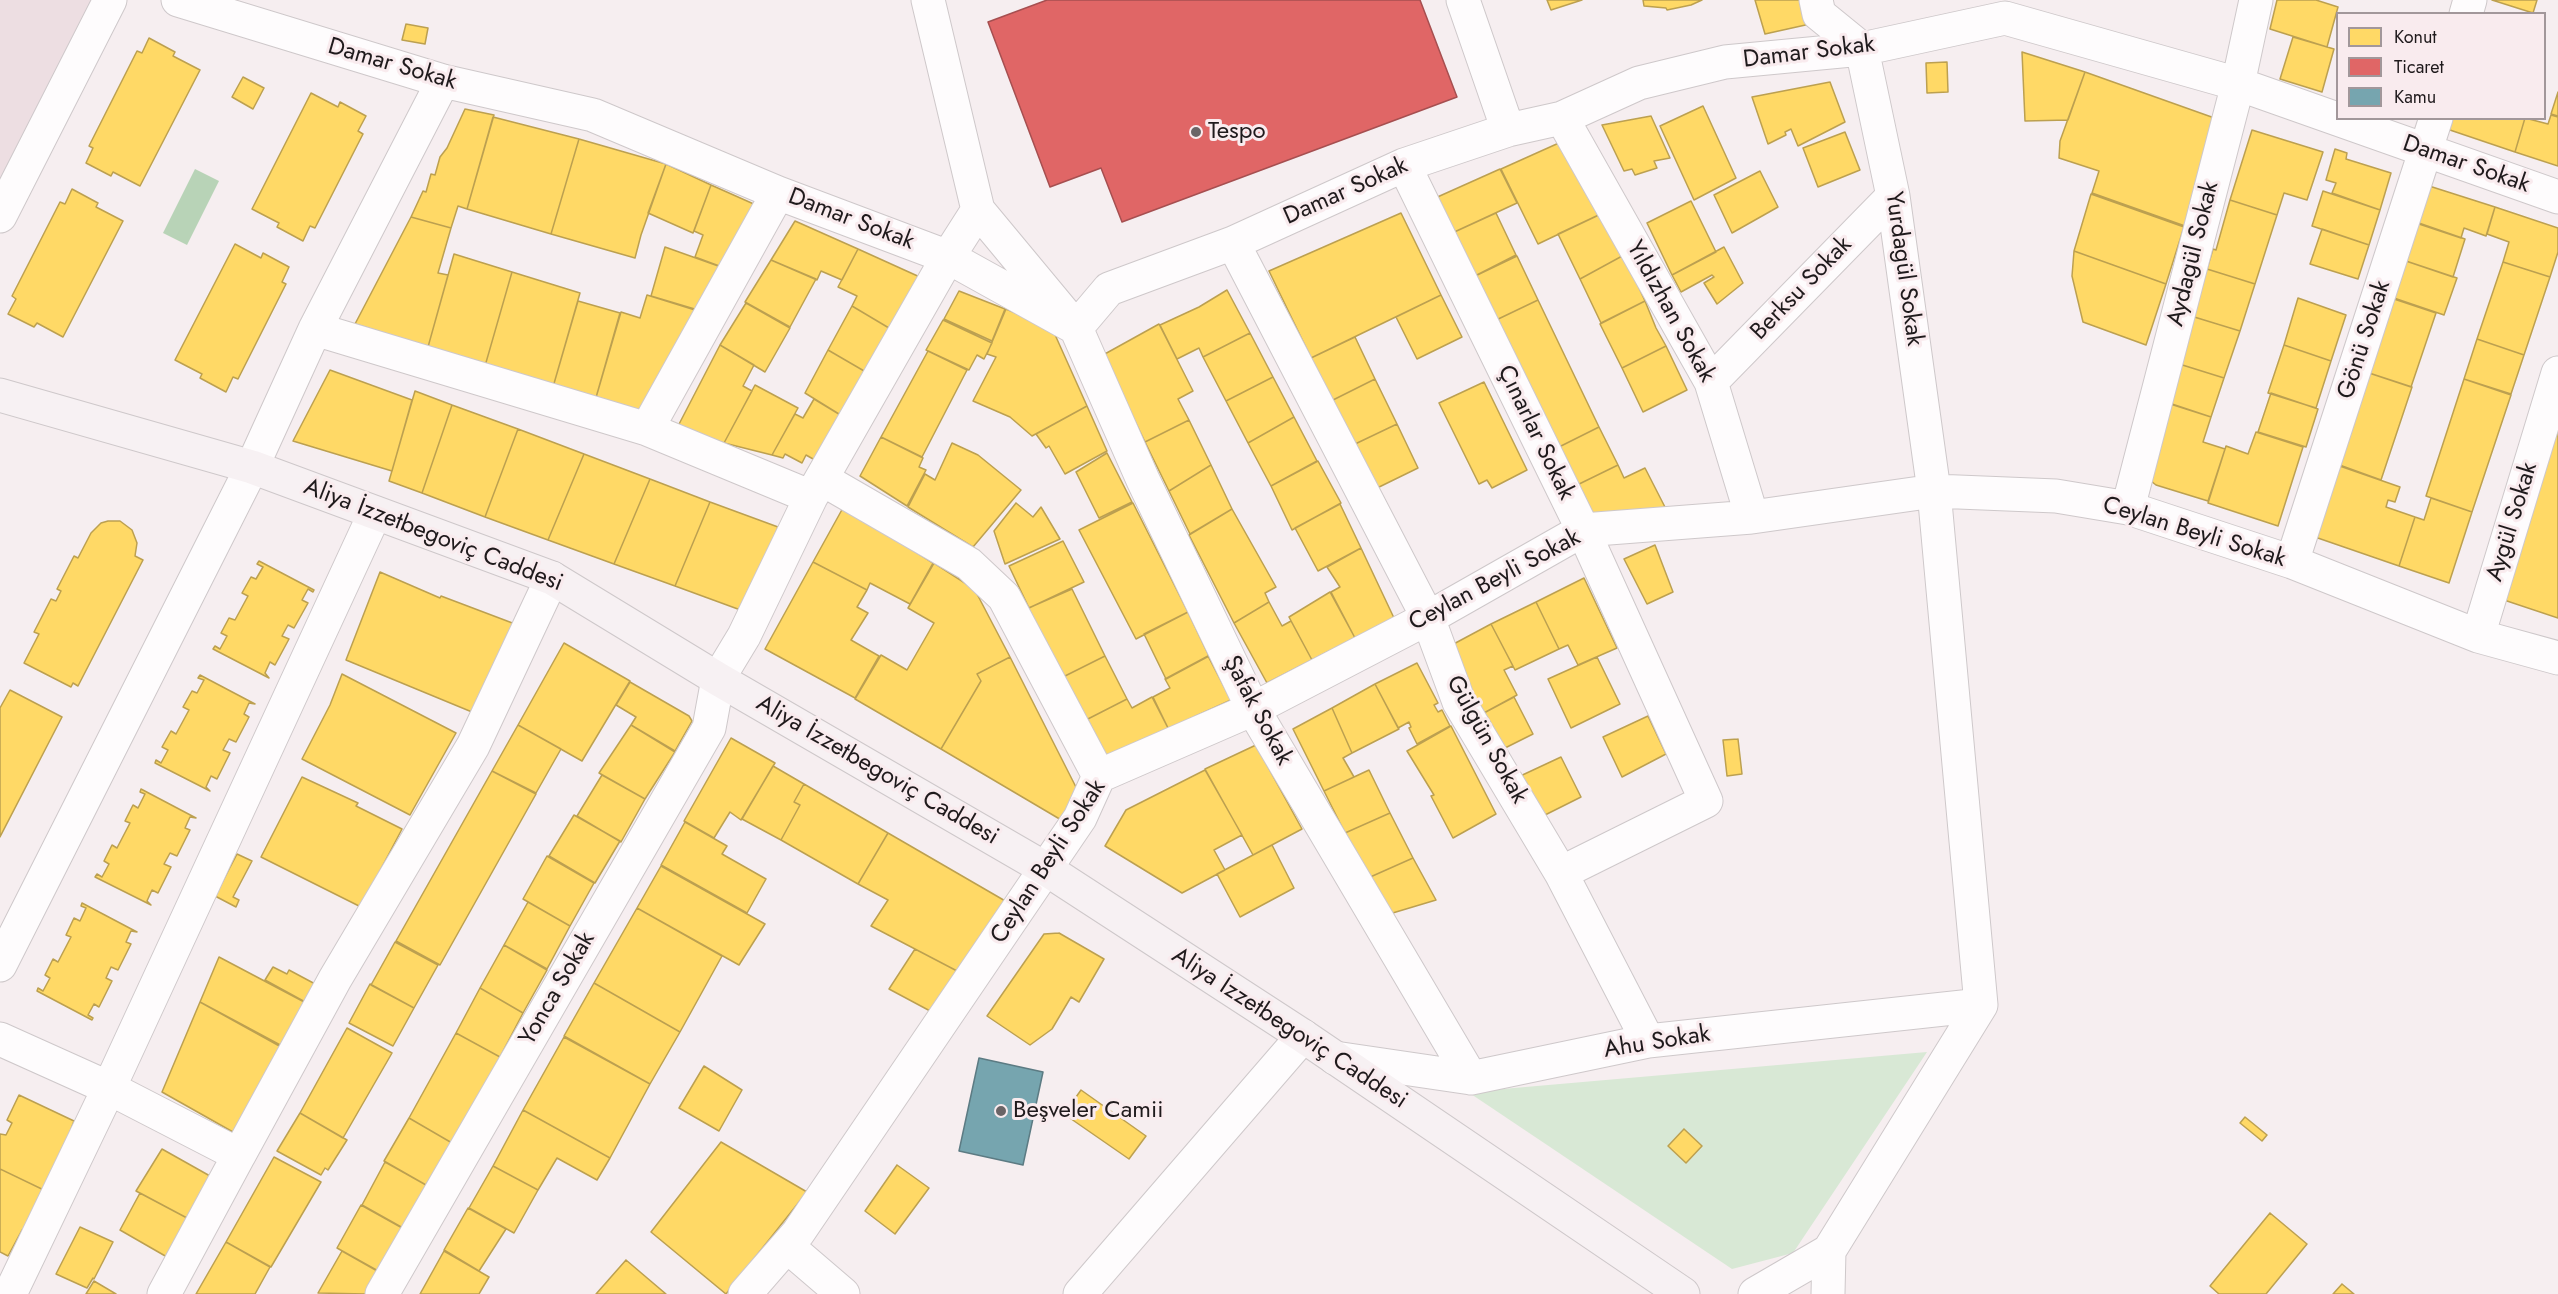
<!DOCTYPE html>
<html>
<head>
<meta charset="utf-8">
<style>
	body { margin:0 }
	#map { position:relative; width:2558px; height:1294px; overflow:hidden; background:#f6eef0; font-family:Jost,sans-serif }
	canvas { display:block }
	.legend { position:absolute; left:2336px; top:12px; width:210px; height:108px; box-sizing:border-box; background:#f9ebee; border:2px solid #a2979a; margin:0; padding:8px 10px; list-style:none; font-size:18px; color:#1f1a1c }
	.legend li { display:flex; align-items:center; gap:12px; height:30px }
	.legend b { width:30px; border:2px solid #a2979a }
</style>
</head>
<body>
<div id="map">
<canvas width="2558" height="1294"></canvas>
<ul class="legend">
<li><b style="height:16px;background:#ffd966"></b>Konut</li>
<li><b style="height:16px;background:#e06666"></b>Ticaret</li>
<li><b style="height:16px;background:#76a5af"></b>Kamu</li>
</ul>
</div>
<script>
const context = document.querySelector('canvas').getContext('2d');
context.lineJoin = 'round';
function fill(path, color) {
  context.fillStyle = color;
  context.fill(path, 'evenodd');
}
function toPath(rows) {
  const path = new Path2D();
  for (const r of rows) {
    path.moveTo(r[0], r[1]);
    for (let i = 2; i < r.length; i += 2) path.lineTo(r[i], r[i + 1]);
  }
  return path;
}
function stroke(path, color, width, dash) {
  context.strokeStyle = color;
  context.lineWidth = width;
  context.lineCap = dash ? 'butt' : 'round';
  context.setLineDash(dash || []);
  context.stroke(path);
}
function write(font, color, halo, rows, align = 'center') {
  context.font = font + ' Jost,sans-serif';
  context.lineWidth = 6;
  context.setLineDash([]);
  context.textBaseline = 'middle';
  context.strokeStyle = halo;
  context.fillStyle = color;
  for (const [text, x, y, turn = 0] of rows) {
    context.save();
    context.translate(x, y);
    context.rotate((+turn || 0) * Math.PI / 180);
    context.textAlign = isNaN(turn) ? turn : align;
    if (halo) context.strokeText(text, 0, 0);
    context.fillText(text, 0, 0);
    context.restore();
  }
}
const built = toPath([
	[0,0,95,0,0,179]
]);
const green = toPath([
	[1927,1052,1793,1253,1732,1269,1468,1092]
]);
const water = toPath([
	[195,169,219,181,187,245,163,233]
]);
const homes = toPath([
	[1547,0,1582,0,1551,10,1547,0],
	[1643,0,1702,0,1691,5,1667,10,1666,8,1644,6,1643,0],
	[1755,0,1803,0,1810,24,1765,34,1755,0],
	[2277,0,2316,0,2338,7,2327,47,2270,29,2277,0],
	[2492,0,2537,0,2533,13,2492,0],
	[406,24,428,28,425,44,402,40,406,24],
	[2293,37,2334,49,2322,92,2280,79,2293,37],
	[149,38,175,52,173,56,200,70,140,186,113,172,111,176,86,163,93,148,89,146,137,51,142,53,149,38],
	[2022,52,2085,72,2068,120,2025,121,2022,52],
	[1947,62,1948,92,1927,93,1926,63,1947,62],
	[2085,72,2220,120,2185,226,2092,193,2099,171,2059,158,2060,141,2085,72],
	[243,77,264,88,253,109,232,97,243,77],
	[1830,82,1845,122,1798,146,1791,129,1785,132,1786,135,1768,144,1752,97,1830,82],
	[2558,92,2558,116,2551,114,2558,92],
	[311,93,338,107,340,102,366,116,358,131,363,134,315,228,310,226,303,241,277,227,279,223,252,209,311,93],
	[1703,106,1736,178,1694,200,1660,126,1703,106],
	[465,109,494,115,467,209,458,206,451,228,411,217,423,191,426,192,431,174,435,175,440,157,447,148,465,109],
	[2551,115,2558,117,2558,166,2515,152,2525,118,2548,124,2551,115],
	[1651,116,1670,158,1654,161,1657,168,1635,175,1632,169,1624,171,1602,125,1651,116],
	[493,117,579,139,551,234,467,209,493,117],
	[2447,118,2525,118,2515,152,2444,128,2447,118],
	[2252,130,2323,152,2307,200,2284,193,2277,215,2230,200,2252,130],
	[1845,132,1860,170,1818,187,1803,148,1845,132],
	[1570,138,1605,212,1538,244,1501,169,1570,138],
	[579,139,666,164,641,235,635,258,551,234,579,139],
	[2335,149,2347,153,2346,159,2391,173,2380,210,2332,193,2336,183,2326,180,2335,149],
	[666,164,711,185,693,233,648,213,666,164],
	[1500,169,1517,203,1450,234,1433,199,1500,169],
	[1760,171,1778,207,1732,233,1714,195,1760,171],
	[711,185,756,205,722,267,695,257,703,235,694,231,711,185],
	[2426,185,2495,207,2486,236,2464,228,2461,238,2413,222,2426,185],
	[72,189,98,203,96,207,123,221,63,337,37,323,34,327,8,314,16,299,12,296,60,202,65,204,72,189],
	[2323,191,2380,210,2369,245,2312,226,2323,191],
	[2091,194,2184,227,2166,284,2074,251,2091,194],
	[2230,200,2277,215,2255,284,2207,269,2213,249,2216,250,2230,200],
	[1691,201,1716,252,1672,275,1647,223,1691,201],
	[2495,207,2558,228,2558,252,2550,277,2503,262,2509,242,2487,234,2495,207],
	[1605,212,1624,255,1580,279,1558,234,1605,212],
	[1401,213,1441,295,1311,358,1269,271,1401,213],
	[1496,213,1516,255,1471,278,1450,234,1496,213],
	[411,217,451,228,438,273,448,275,428,347,355,324,411,217],
	[795,221,858,249,842,280,821,271,817,280,771,260,795,221],
	[2413,221,2465,239,2453,277,2400,259,2413,221],
	[2322,229,2369,245,2358,279,2310,264,2322,229],
	[235,244,261,258,263,253,289,267,282,282,286,284,238,379,233,377,226,392,200,378,202,374,175,360,235,244],
	[665,247,721,267,698,310,651,296,665,247],
	[1724,247,1743,283,1717,304,1704,283,1714,277,1712,275,1681,292,1672,275,1724,247],
	[858,249,922,278,894,331,852,306,857,296,838,287,858,249],
	[2074,251,2166,284,2146,345,2083,322,2072,276,2074,251],
	[454,254,512,272,485,366,428,347,454,254],
	[1624,255,1645,301,1601,323,1580,279,1624,255],
	[1517,256,1538,300,1492,322,1471,278,1517,256],
	[2400,259,2457,278,2444,315,2388,296,2400,259],
	[771,260,816,279,790,327,745,302,771,260],
	[2503,262,2550,277,2524,355,2477,339,2503,262],
	[2207,269,2255,284,2240,331,2191,316,2207,269],
	[512,272,580,293,553,387,485,366,512,272],
	[1227,290,1250,333,1203,357,1199,348,1177,359,1160,325,1199,307,1227,290],
	[959,291,1005,309,992,341,944,319,959,291],
	[647,295,695,310,675,353,671,352,642,416,595,401,621,312,640,318,647,295],
	[1441,295,1462,337,1417,359,1396,317,1441,295],
	[2388,297,2436,313,2411,387,2363,371,2388,297],
	[2298,298,2346,315,2331,361,2284,345,2298,298],
	[1538,300,1599,427,1555,449,1492,322,1538,300],
	[578,301,620,313,595,401,553,387,578,301],
	[1645,301,1656,328,1666,346,1622,368,1600,324,1645,301],
	[746,303,790,328,765,372,720,345,746,303],
	[852,306,894,331,871,375,828,350,852,306],
	[1006,309,1052,328,1087,406,1032,436,1010,417,973,401,996,357,987,354,1006,309],
	[2191,316,2240,331,2224,378,2176,363,2191,316],
	[943,320,992,343,984,359,977,355,969,370,926,350,943,320],
	[1159,324,1193,391,1178,399,1189,420,1145,442,1103,355,1159,324],
	[1250,333,1273,377,1226,401,1203,357,1250,333],
	[1355,337,1375,379,1331,401,1311,358,1355,337],
	[2477,339,2524,355,2511,394,2464,379,2477,339],
	[720,345,754,365,743,386,752,391,724,443,677,428,720,345],
	[2284,345,2331,361,2316,408,2268,393,2284,345],
	[1666,346,1687,390,1643,412,1622,368,1666,346],
	[828,350,871,375,847,419,805,393,828,350],
	[928,351,967,370,922,457,881,437,928,351],
	[2176,363,2224,378,2211,417,2163,401,2176,363],
	[330,370,412,400,392,471,293,441,330,370],
	[2363,371,2412,387,2381,480,2334,463,2363,371],
	[1273,377,1294,417,1248,443,1226,401,1273,377],
	[1375,379,1397,424,1353,445,1331,401,1375,379],
	[2464,379,2511,395,2472,512,2426,496,2464,379],
	[1484,382,1527,470,1492,488,1487,480,1479,484,1439,403,1484,382],
	[755,385,798,408,772,455,724,443,755,385],
	[415,391,452,405,422,493,389,481,415,391],
	[2271,393,2318,409,2306,447,2258,432,2271,393],
	[814,399,847,419,822,464,806,455,802,463,785,454,783,458,772,455,795,414,803,418,814,399],
	[2164,402,2211,417,2203,442,2225,449,2208,501,2156,485,2141,473,2164,402],
	[452,405,518,429,485,517,422,493,452,405],
	[1087,406,1107,451,1065,474,1049,446,1046,448,1036,434,1087,406],
	[2558,411,2558,618,2492,596,2558,411],
	[1294,417,1317,461,1271,486,1248,443,1294,417],
	[1189,420,1211,465,1169,491,1145,442,1189,420],
	[1397,424,1418,468,1373,490,1353,445,1397,424],
	[1599,427,1618,465,1573,487,1555,449,1599,427],
	[518,429,584,454,548,540,485,517,518,429],
	[2256,432,2303,447,2278,526,2208,503,2226,446,2248,454,2256,432],
	[881,437,923,458,919,467,926,470,907,506,860,476,881,437],
	[952,443,978,455,1021,490,973,547,908,507,925,474,935,480,952,443],
	[1107,453,1132,502,1099,518,1076,472,1107,453],
	[584,454,650,479,614,564,548,540,584,454],
	[1318,461,1341,503,1292,530,1271,486,1318,461],
	[2334,464,2400,487,2395,502,2388,500,2386,507,2415,517,2399,566,2312,536,2334,464],
	[1211,465,1232,509,1190,534,1169,491,1211,465],
	[1618,465,1624,478,1645,468,1667,511,1590,522,1573,487,1618,465],
	[650,479,710,502,675,586,614,564,650,479],
	[2431,498,2472,512,2449,583,2399,566,2415,517,2424,520,2431,498],
	[710,502,778,527,746,612,675,586,710,502],
	[1016,503,1033,517,1041,507,1060,539,1005,564,994,531,1016,503],
	[1133,503,1188,612,1136,639,1079,530,1133,503],
	[1340,504,1361,548,1318,571,1295,528,1340,504],
	[844,506,933,563,910,604,870,583,867,590,813,562,844,506],
	[1232,509,1276,587,1265,593,1269,602,1234,623,1189,535,1232,509],
	[108,521,120,521,132,530,137,543,135,556,143,560,78,686,73,683,71,687,24,663,39,634,34,632,51,599,56,601,61,591,57,589,74,556,78,558,91,533,101,523,108,521],
	[1063,541,1084,582,1029,608,1009,566,1063,541],
	[1655,545,1673,592,1647,604,1624,559,1655,545],
	[1361,548,1394,618,1355,638,1331,592,1340,587,1327,567,1361,548],
	[259,561,314,590,313,592,308,589,302,600,308,603,294,628,288,625,282,636,289,639,275,665,270,662,265,673,269,678,213,649,215,646,220,649,227,636,221,633,229,618,235,620,248,596,242,593,251,577,256,579,263,567,257,564,259,561],
	[813,562,867,590,857,607,868,613,851,640,879,656,855,698,765,649,813,562],
	[934,563,968,585,977,594,1010,657,977,674,981,681,941,749,855,699,881,655,907,670,934,623,908,608,934,563],
	[380,572,440,598,441,596,515,624,472,712,346,660,380,572],
	[1584,578,1617,648,1578,665,1568,645,1559,649,1536,602,1584,578],
	[1072,589,1105,656,1059,679,1024,610,1072,589],
	[1330,592,1355,638,1312,660,1289,617,1330,592],
	[1269,602,1282,626,1291,621,1312,660,1267,683,1234,623,1269,602],
	[1536,602,1559,649,1515,670,1491,624,1536,602],
	[1188,612,1209,656,1166,679,1144,634,1188,612],
	[1491,624,1513,666,1504,670,1517,695,1482,714,1448,647,1491,624],
	[564,643,630,681,582,761,518,725,564,643],
	[1105,656,1127,699,1082,722,1059,679,1105,656],
	[1208,656,1231,700,1196,716,1170,732,1153,697,1170,688,1165,679,1208,656],
	[1010,657,1081,797,1063,821,941,749,981,681,977,674,1010,657],
	[1597,657,1620,704,1571,728,1548,679,1597,657],
	[1417,663,1438,703,1434,705,1438,712,1442,710,1450,726,1417,744,1409,728,1411,727,1409,722,1398,728,1375,684,1417,663],
	[342,674,456,733,410,815,302,759,330,705,342,674],
	[200,675,255,704,249,703,244,714,249,717,236,742,229,739,223,750,230,753,217,779,211,776,206,787,210,791,155,763,156,760,161,763,168,750,162,747,171,731,176,734,189,710,183,707,192,691,197,693,204,680,198,678,200,675],
	[630,682,689,716,692,721,675,751,631,725,636,717,616,705,630,682],
	[1375,684,1399,729,1352,753,1332,708,1375,684],
	[10,690,62,717,0,837,0,708,10,690],
	[1152,697,1170,732,1104,767,1082,722,1127,699,1132,708,1152,697],
	[1514,697,1533,734,1501,750,1482,714,1514,697],
	[1332,708,1352,753,1343,758,1354,777,1324,791,1293,729,1332,708],
	[1648,716,1666,754,1622,777,1603,737,1648,716],
	[518,725,561,749,536,793,492,771,518,725],
	[631,725,675,752,645,799,599,773,631,725],
	[1451,726,1496,814,1453,838,1431,796,1434,795,1407,751,1451,726],
	[731,738,775,763,741,820,730,812,714,838,684,821,731,738],
	[1738,739,1742,774,1727,776,1723,740,1738,739],
	[1256,745,1302,829,1253,855,1205,769,1256,745],
	[1561,757,1581,797,1537,819,1516,778,1561,757],
	[773,766,804,784,794,802,800,805,781,840,742,819,773,766],
	[1205,770,1242,835,1214,850,1225,870,1182,893,1105,846,1126,810,1205,770],
	[1369,770,1390,813,1345,833,1324,791,1369,770],
	[492,771,536,794,440,965,396,941,492,771],
	[602,775,645,799,621,842,577,816,602,775],
	[302,777,358,803,356,806,402,829,361,907,261,857,302,777],
	[804,784,888,833,858,884,781,840,800,805,794,802,804,784],
	[141,789,196,818,190,817,185,828,190,830,177,856,170,853,164,864,171,867,158,893,152,890,147,901,151,905,95,877,97,874,102,877,109,864,104,861,112,845,117,848,130,823,125,821,133,805,138,808,145,794,140,792,141,789],
	[1390,813,1413,858,1368,878,1345,833,1390,813],
	[574,815,620,841,595,883,549,856,574,815],
	[685,822,727,846,722,854,766,879,747,913,661,865,685,822],
	[888,833,1007,902,959,972,871,926,888,900,858,884,888,833],
	[1272,845,1294,888,1240,917,1217,874,1272,845],
	[237,854,252,861,233,897,239,900,236,907,215,896,237,854],
	[547,856,594,883,570,926,523,899,547,856],
	[1413,858,1436,900,1386,915,1368,878,1413,858],
	[661,866,765,924,739,965,637,908,661,866],
	[528,902,570,926,547,969,504,945,528,902],
	[82,903,137,932,131,931,126,942,131,944,118,970,111,967,106,978,112,981,99,1007,94,1004,88,1015,93,1018,92,1020,37,991,38,988,43,991,50,978,45,975,53,959,58,962,71,937,66,935,74,918,80,921,86,908,81,906,82,903],
	[637,908,722,956,680,1032,594,983,637,908],
	[1059,933,1104,959,1079,1002,1071,997,1052,1029,1030,1045,987,1016,1044,934,1059,933],
	[395,942,438,965,414,1008,371,985,395,942],
	[504,945,547,970,523,1013,480,988,504,945],
	[915,949,959,972,932,1012,889,989,915,949],
	[219,957,308,1004,284,1047,200,1002,219,957],
	[273,967,287,974,289,970,317,985,307,1003,265,980,273,967],
	[594,983,680,1032,650,1084,564,1036,594,983],
	[370,984,414,1008,393,1046,349,1023,370,984],
	[480,988,523,1013,500,1057,456,1033,480,988],
	[200,1002,283,1048,233,1132,162,1092,200,1002],
	[347,1028,392,1053,343,1138,300,1113,347,1028],
	[456,1033,500,1057,452,1143,409,1118,456,1033],
	[564,1037,650,1084,610,1158,523,1110,564,1037],
	[704,1066,742,1090,719,1131,679,1108,704,1066],
	[1081,1090,1146,1136,1129,1159,1064,1114,1081,1090],
	[19,1095,74,1121,48,1192,0,1169,0,1134,6,1135,12,1123,7,1120,19,1095],
	[523,1110,610,1158,597,1180,557,1158,538,1190,493,1166,523,1110],
	[300,1113,347,1140,328,1170,325,1168,321,1175,277,1151,300,1113],
	[2245,1117,2267,1135,2262,1141,2240,1123,2245,1117],
	[409,1118,452,1143,426,1185,384,1161,409,1118],
	[1684,1129,1702,1146,1686,1163,1668,1146,1684,1129],
	[721,1142,807,1192,726,1294,651,1232,721,1142],
	[162,1149,210,1176,187,1218,136,1191,162,1149],
	[274,1157,321,1182,271,1267,226,1242,274,1157],
	[385,1162,426,1185,403,1228,362,1205,385,1162],
	[897,1165,929,1188,895,1234,865,1211,897,1165],
	[493,1166,538,1190,514,1233,469,1208,493,1166],
	[0,1169,48,1192,27,1233,22,1230,8,1256,0,1252,0,1169],
	[140,1193,187,1218,167,1257,120,1230,140,1193],
	[361,1205,404,1229,380,1272,337,1248,361,1205],
	[468,1208,506,1229,479,1271,444,1250,468,1208],
	[2270,1213,2307,1244,2266,1294,2219,1294,2210,1286,2270,1213],
	[80,1227,113,1242,94,1279,93,1278,87,1288,56,1274,80,1227],
	[226,1242,270,1267,255,1294,196,1294,226,1242],
	[342,1251,379,1272,366,1294,318,1293,342,1251],
	[444,1251,489,1277,479,1294,420,1294,444,1251],
	[626,1260,666,1294,596,1294,626,1260],
	[94,1281,116,1294,86,1294,94,1281],
	[2342,1284,2354,1294,2333,1294,2342,1284]
]);
const shops = toPath([
	[1047,0,1420,0,1457,97,1122,222,1101,168,1050,187,988,22,1047,0]
]);
const public = toPath([
	[979,1058,1043,1072,1023,1165,959,1151,979,1058]
]);
const street = toPath([
	[178,0,443,81,593,115,778,193,948,257,1076,328,1109,289,1233,243,1404,165,1508,130,1562,118,1639,83,1725,62,1862,49,2005,18,2238,84,2558,197],
	[928,0,978,210,1076,328,1143,480,1253,709,1471,1078],
	[1463,0,1508,130],
	[1816,0,1819,14,1862,49],
	[2466,14,2470,0],
	[1562,118,1711,382,1752,517],
	[1404,165,1583,530,1706,801,1561,873],
	[0,216,110,0],
	[1233,243,1428,618,1459,702,1561,873,1648,1041],
	[315,329,647,429,811,497],
	[1711,382,1893,196],
	[647,429,778,193],
	[822,479,969,564,1004,597,1099,776],
	[2128,508,2238,84,2256,0],
	[2292,562,2436,118],
	[2478,636,2558,373],
	[0,965,252,467,315,329,443,81],
	[0,1039,109,1088,239,1155,335,979,473,746,552,578],
	[1335,1058,1471,1078,1648,1041,1981,1005],
	[787,1246,843,1294],
	[1829,1251,1981,1005,1934,491,1893,196,1862,49],
	[10,1294,109,1088,375,513],
	[164,1294,239,1155],
	[382,1294,709,728,718,679,744,636,811,497,948,257,978,210],
	[745,1294,798,1233,1080,818,1099,776,1253,709,1428,618,1583,530,1752,517,1934,491,2056,496,2128,508,2292,562,2478,636,2558,658],
	[1080,1294,1303,1036],
	[1755,1294,1829,1251,1828,1294]
]);
const secondary = toPath([
	[0,395,252,467,552,578,718,679,1046,869,1303,1036,1683,1294]
]);
const markers = [
	[1196,132,6,"#6a6466"],
	[1001,1111,6,"#6a6466"]
];
const streetNames = [
	["Damar Sokak",1809,53,-7],
	["Damar Sokak",392,65,16],
	["Damar Sokak",2466,165,19],
	["Damar Sokak",1346,192,-24],
	["Damar Sokak",851,220,21],
	["Aydagül Sokak",2194,254,-76],
	["Yurdagül Sokak",1903,269,82],
	["Berksu Sokak",1802,289,-46],
	["Yıldızhan Sokak",1670,312,61],
	["Gönü Sokak",2365,340,-72],
	["Çınarlar Sokak",1535,433,64],
	["Aygül Sokak",2513,522,-73],
	["Ceylan Beyli Sokak",2194,533,17],
	["Aliya İzzetbegoviç Caddesi",433,536,21],
	["Ceylan Beyli Sokak",1495,581,-28],
	["Şafak Sokak",1257,711,62],
	["Gülgün Sokak",1486,740,61],
	["Aliya İzzetbegoviç Caddesi",877,771,30],
	["Ceylan Beyli Sokak",1049,862,-57],
	["Yonca Sokak",558,989,-60],
	["Aliya İzzetbegoviç Caddesi",1289,1029,33],
	["Ahu Sokak",1657,1043,-9]
];
const poiNames = [
	["Tespo",1208,132],
	["Beşveler Camii",1013,1111]
];
fill(built, '#eddee2');
fill(green, '#d8e8d5');
fill(water, '#b8d3b7');
fill(homes, '#ffd966');
stroke(homes, '#bca050', 1.5);
fill(shops, '#e06666');
stroke(shops, '#a64f50', 1.5);
fill(public, '#76a5af');
stroke(public, '#5c7b83', 1.5);
stroke(street, '#cec8ca', 35);
stroke(secondary, '#cec8ca', 35);
stroke(street, '#fefcfd', 33);
stroke(secondary, '#f7f1f3', 33);
for (const [x, y, r, color] of markers) {
  const dot = new Path2D();
  dot.arc(x, y, r, 0, 2 * Math.PI);
  context.fillStyle = color;
  context.fill(dot);
  stroke(dot, '#f9ebee', 2);
}
write('24px', '#1f1a1c', '#f9ebee', streetNames);
write('24px', '#1f1a1c', '#f9ebee', poiNames, 'left');
</script>
</body>
</html>
